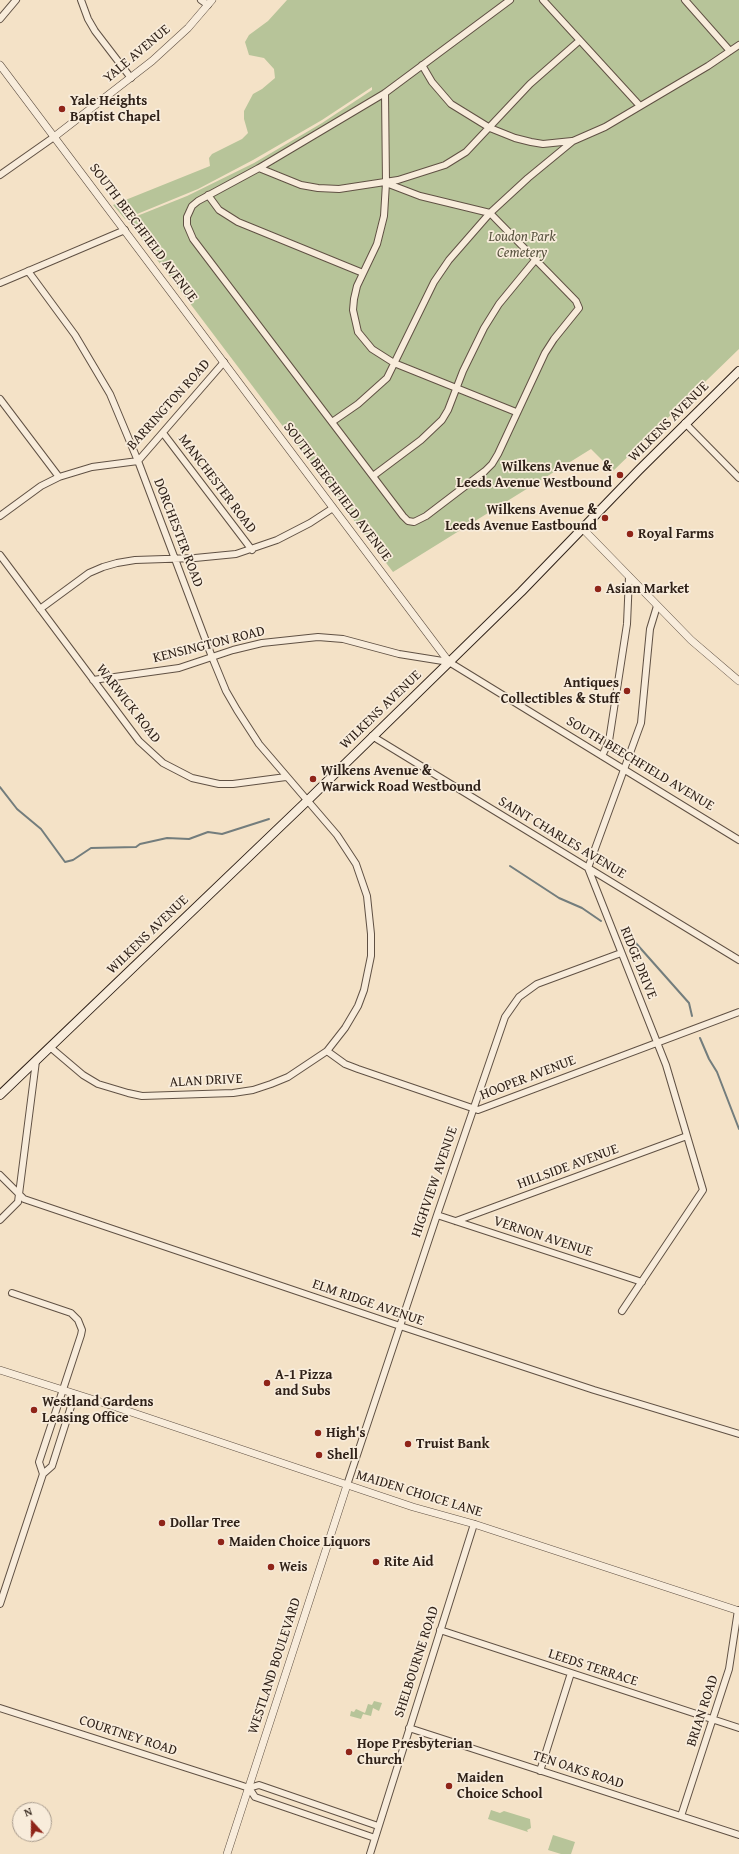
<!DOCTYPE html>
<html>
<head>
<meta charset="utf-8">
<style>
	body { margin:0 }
	#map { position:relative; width:739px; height:1854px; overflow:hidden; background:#f4e2c7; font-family:"Gentium Book Plus",serif }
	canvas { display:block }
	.north { position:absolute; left:12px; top:1802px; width:40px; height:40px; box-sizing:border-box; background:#f8ecdb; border:1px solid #a89b8d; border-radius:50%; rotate:339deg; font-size:11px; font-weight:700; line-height:16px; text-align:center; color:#2f2118 }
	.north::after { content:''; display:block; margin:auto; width:14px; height:18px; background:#8f2418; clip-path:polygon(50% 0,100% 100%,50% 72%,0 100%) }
</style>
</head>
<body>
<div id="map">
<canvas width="739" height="1854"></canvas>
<div class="north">N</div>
</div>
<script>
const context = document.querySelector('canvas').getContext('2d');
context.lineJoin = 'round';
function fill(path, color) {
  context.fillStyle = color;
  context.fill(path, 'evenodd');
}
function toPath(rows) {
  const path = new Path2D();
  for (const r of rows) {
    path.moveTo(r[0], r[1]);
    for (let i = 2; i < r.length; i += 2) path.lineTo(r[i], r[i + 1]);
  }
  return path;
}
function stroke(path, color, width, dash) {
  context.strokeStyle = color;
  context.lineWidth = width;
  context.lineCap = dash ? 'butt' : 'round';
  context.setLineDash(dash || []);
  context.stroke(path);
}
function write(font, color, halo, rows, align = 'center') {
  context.font = font + ' "Gentium Book Plus",serif';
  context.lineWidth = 3.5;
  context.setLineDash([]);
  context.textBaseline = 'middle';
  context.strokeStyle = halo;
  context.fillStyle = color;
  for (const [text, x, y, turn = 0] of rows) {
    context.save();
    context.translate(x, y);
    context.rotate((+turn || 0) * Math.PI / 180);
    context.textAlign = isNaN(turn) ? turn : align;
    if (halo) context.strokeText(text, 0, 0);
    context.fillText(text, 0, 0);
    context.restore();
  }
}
const green = toPath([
	[287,0,739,0,739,349,613,471,591,449,393,572,127,220,187,196,254,163,322,123,372,90,372,87,322,120,253,160,198,189,125,219,113,205,210,166,209,158,212,154,242,139,248,133,244,119,244,111,253,94,262,89,275,78,274,69,264,58,249,55,245,42,249,35,268,21],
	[374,1701,382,1703,379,1711,373,1708,371,1716,363,1714,361,1719,350,1716,351,1711,354,1712,356,1709,365,1713,368,1704,372,1705],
	[491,1810,500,1813,504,1811,530,1819,531,1828,527,1830,528,1832,488,1819],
	[553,1835,575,1842,571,1854,561,1854,548,1850]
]);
const stream = toPath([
	[0,787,17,809,41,829,65,862,73,860,91,848,136,847,140,844,167,838,189,839,208,832,222,834,269,819],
	[510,866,559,898,582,908,601,921],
	[624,935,634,941,689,1003,692,1016],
	[700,1038,709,1059,717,1072,739,1129]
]);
const minor = toPath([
	[81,0,88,19,95,31,131,78],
	[201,0,208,5],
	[510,0,385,93,259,168,198,201,192,206,187,217,187,225,193,239,403,516,408,521,414,522,426,516,485,471,492,464,498,454,545,353,554,339,579,308,576,301,490,213,528,178,573,141,605,127,708,66,739,45],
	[543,0,640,106],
	[685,0,730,51],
	[0,19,16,0],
	[422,65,432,82,451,104,490,128,515,138,531,142,543,144,572,141],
	[385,93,386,183,384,216,377,244,357,286,354,299,353,310,358,332,372,349,394,363,516,412],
	[259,168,301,185,318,188,339,189,398,180,445,165,466,152,530,84,579,41],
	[0,175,54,137],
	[208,195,219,210,238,222,363,273],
	[28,271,75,335,110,394,138,461,212,657,226,691,237,710,259,744,337,835,356,864,367,896,371,934,371,956,364,990,358,1006,345,1028,327,1051,288,1077,271,1084,253,1090,233,1093,142,1096,128,1093,98,1084,83,1075,50,1047],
	[0,283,125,230],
	[0,399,59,477],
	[332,422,358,404,387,378,434,282,449,260,490,213,420,196,386,183],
	[685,423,739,478],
	[163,433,252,550],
	[373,476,421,440,442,420,448,410,463,371,484,328,499,304,536,259],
	[0,516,41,486,59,477,92,467,138,461,224,362],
	[0,555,139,741,163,763,192,778,219,784,233,784,286,777],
	[40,609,89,573,103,567,117,563,135,560,195,558,236,554,277,540,310,523,333,508],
	[93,680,179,668,233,650,262,643,318,637,343,639,399,654,449,662,739,840],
	[372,736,739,960],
	[602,756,609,741,627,624,629,577],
	[327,1051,345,1064,358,1069,478,1110,739,1012],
	[0,1175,24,1199,400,1326,594,1390,739,1434],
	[437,1215,642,1282],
	[0,1220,18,1202,36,1061],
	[456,1221,687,1136],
	[12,1293,71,1313,78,1320,82,1330,81,1335,39,1462,43,1474],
	[622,1311,703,1190,666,1065,588,868,641,723,650,629,657,606],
	[347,1485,437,1215,505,1017,519,997,537,984,621,953],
	[0,1604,43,1474,52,1466,75,1394],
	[440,1630,739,1728],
	[0,1708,240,1785,249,1788,259,1785,378,1826],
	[409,1728,739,1835],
	[540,1771,571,1673],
	[249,1788,255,1797,375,1838],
	[681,1816,729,1669,738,1610],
	[370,1854,474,1524]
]);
const tertiary = toPath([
	[0,65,449,662],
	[54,137,152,61,188,28,212,0],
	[583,529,691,640,739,681],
	[0,1370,104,1403,413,1507,474,1524,739,1611],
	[227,1854,347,1485]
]);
const secondary = toPath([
	[0,1095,307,801,521,592,639,470,739,371]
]);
const markers = [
	[62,109,4,"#8f2418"],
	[620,475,4,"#8f2418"],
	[605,518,4,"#8f2418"],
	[630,534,4,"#8f2418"],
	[598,589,4,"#8f2418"],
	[627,691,4,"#8f2418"],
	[313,779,4,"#8f2418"],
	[267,1383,4,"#8f2418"],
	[34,1410,4,"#8f2418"],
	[318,1433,4,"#8f2418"],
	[408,1444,4,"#8f2418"],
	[319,1455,4,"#8f2418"],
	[162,1523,4,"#8f2418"],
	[221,1542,4,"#8f2418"],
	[376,1562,4,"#8f2418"],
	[271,1567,4,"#8f2418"],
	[349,1752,4,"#8f2418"],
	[449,1786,4,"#8f2418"]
];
const streetNames = [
	["YALE AVENUE",137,54,-40],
	["SOUTH BEECHFIELD AVENUE",143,233,53],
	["BARRINGTON ROAD",169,405,-48],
	["WILKENS AVENUE",669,422,-45],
	["MANCHESTER ROAD",217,484,53],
	["SOUTH BEECHFIELD AVENUE",337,492,53],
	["DORCHESTER ROAD",178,533,69],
	["KENSINGTON ROAD",209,645,-14],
	["WARWICK ROAD",128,704,52],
	["WILKENS AVENUE",381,710,-44],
	["SOUTH BEECHFIELD AVENUE",640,764,31],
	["SAINT CHARLES AVENUE",562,838,31],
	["WILKENS AVENUE",148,935,-44],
	["RIDGE DRIVE",638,963,68],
	["HOOPER AVENUE",528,1078,-21],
	["ALAN DRIVE",206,1081,-3],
	["HILLSIDE AVENUE",568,1167,-20],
	["HIGHVIEW AVENUE",435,1182,-71],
	["VERNON AVENUE",543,1237,18],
	["ELM RIDGE AVENUE",368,1303,19],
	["MAIDEN CHOICE LANE",419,1494,17],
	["SHELBOURNE ROAD",417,1662,-72],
	["WESTLAND BOULEVARD",275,1666,-72],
	["LEEDS TERRACE",593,1668,18],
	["BRIAN ROAD",703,1711,-72],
	["COURTNEY ROAD",128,1736,18],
	["TEN OAKS ROAD",578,1770,18]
];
const poiNames = [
	["Yale Heights",70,101],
	["Baptist Chapel",70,117],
	["Wilkens Avenue &",612,467,"right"],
	["Leeds Avenue Westbound",612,483,"right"],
	["Wilkens Avenue &",597,510,"right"],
	["Leeds Avenue Eastbound",597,526,"right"],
	["Royal Farms",638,534],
	["Asian Market",606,589],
	["Antiques",619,683,"right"],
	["Collectibles & Stuff",619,699,"right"],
	["Wilkens Avenue &",321,771],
	["Warwick Road Westbound",321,787],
	["A-1 Pizza",275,1375],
	["and Subs",275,1391],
	["Westland Gardens",42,1402],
	["Leasing Office",42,1418],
	["High's",326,1433],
	["Truist Bank",416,1444],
	["Shell",327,1455],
	["Dollar Tree",170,1523],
	["Maiden Choice Liquors",229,1542],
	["Rite Aid",384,1562],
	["Weis",279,1567],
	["Hope Presbyterian",357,1744],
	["Church",357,1760],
	["Maiden",457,1778],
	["Choice School",457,1794]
];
const parkNames = [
	["Loudon Park",522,237],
	["Cemetery",522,253]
];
fill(green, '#b7c499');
stroke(stream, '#737d7d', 2);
stroke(minor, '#605144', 8);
stroke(tertiary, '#605144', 8);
stroke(secondary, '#2f2118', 10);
stroke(minor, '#f8ecdb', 6);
stroke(tertiary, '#f8ecdb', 7);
stroke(secondary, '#f8ecdb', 8);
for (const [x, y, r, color] of markers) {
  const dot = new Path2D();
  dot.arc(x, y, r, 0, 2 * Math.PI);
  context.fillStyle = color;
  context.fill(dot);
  stroke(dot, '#f8ecdb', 1.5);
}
write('14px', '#2f2118', '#f8ecdb', streetNames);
write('bold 14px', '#2f2118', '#f8ecdb', poiNames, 'left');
write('italic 14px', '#58523f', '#f8ecdb', parkNames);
</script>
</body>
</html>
